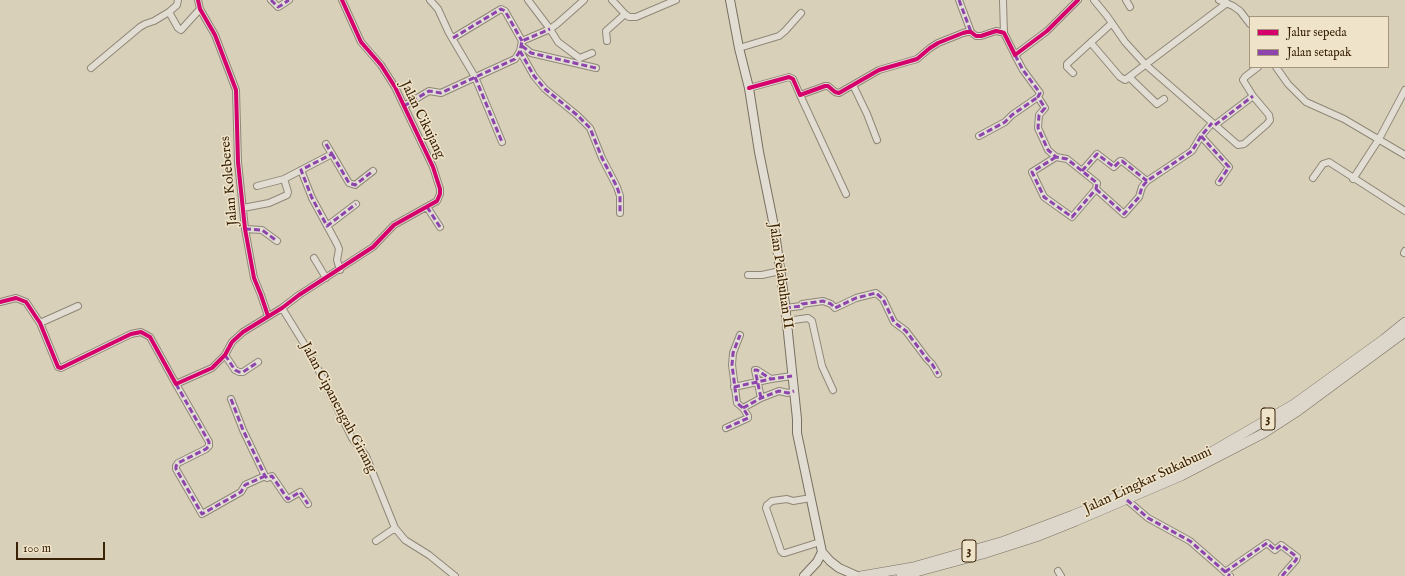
<!DOCTYPE html>
<html>
<head>
<meta charset="utf-8">
<style>
	body { margin:0 }
	#map { position:relative; width:1405px; height:576px; overflow:hidden; background:#d9d0ba; font-family:"IM FELL English",serif }
	canvas { display:block }
	.legend { position:absolute; left:1249px; top:16px; width:140px; height:52px; box-sizing:border-box; background:#efe4ca; border:1px solid #a6967c; margin:0; padding:5px 7px; list-style:none; font-size:12px; color:#392206 }
	.legend li { display:flex; align-items:center; gap:8px; height:20px }
	.legend b { width:20px; border:1px solid #a6967c }
	.scale { position:absolute; left:16px; top:542px; width:89px; height:18px; box-sizing:border-box; border:2px solid #392206; border-top:0; padding-left:5px; font-size:12px; line-height:14px; white-space:nowrap; color:#392206; -webkit-text-stroke:3px #efe4ca; paint-order:stroke }
</style>
</head>
<body>
<div id="map">
<canvas width="1405" height="576"></canvas>
<ul class="legend">
<li><b style="height:5px;background:#d6006c"></b>Jalur sepeda</li>
<li><b style="height:5px;background:#8e44ad"></b>Jalan setapak</li>
</ul>
<div class="scale">100 m</div>
</div>
<script>
const context = document.querySelector('canvas').getContext('2d');
context.lineJoin = 'round';
function toPath(rows) {
  const path = new Path2D();
  for (const r of rows) {
    path.moveTo(r[0], r[1]);
    for (let i = 2; i < r.length; i += 2) path.lineTo(r[i], r[i + 1]);
  }
  return path;
}
function stroke(path, color, width, dash) {
  context.strokeStyle = color;
  context.lineWidth = width;
  context.lineCap = dash ? 'butt' : 'round';
  context.setLineDash(dash || []);
  context.stroke(path);
}
function write(font, color, halo, rows, align = 'center') {
  context.font = font + ' "IM FELL English",serif';
  context.lineWidth = 3;
  context.setLineDash([]);
  context.textBaseline = 'middle';
  context.strokeStyle = halo;
  context.fillStyle = color;
  for (const [text, x, y, turn = 0] of rows) {
    context.save();
    context.translate(x, y);
    context.rotate((+turn || 0) * Math.PI / 180);
    context.textAlign = isNaN(turn) ? turn : align;
    if (halo) context.strokeText(text, 0, 0);
    context.fillText(text, 0, 0);
    context.restore();
  }
}
const street = toPath([
	[198,0,200,9,215,35,236,90,238,162,245,229,254,278,261,295,268,316],
	[271,0,278,7,280,6,289,0],
	[430,0,438,9,449,33,475,77,502,142],
	[528,0,550,29,557,24,584,0],
	[612,0,625,14,629,17,636,17,676,0],
	[959,0,971,32],
	[1094,0,1107,16,1125,42,1145,64,1238,145,1244,144,1267,124,1270,120,1269,115,1253,96,1243,80,1245,77,1258,67],
	[1126,0,1130,7],
	[1219,0,1233,6,1240,11,1250,24],
	[1003,1,1004,33],
	[169,12,178,28,181,30,200,9],
	[453,38,501,9,505,11,522,41],
	[607,41,606,31,625,14],
	[1091,43,1120,77,1125,80,1227,3],
	[522,46,531,53,596,68],
	[739,48,779,36,785,31,801,13],
	[520,51,534,76,545,89,577,115,590,128,602,158,617,187,620,196,620,213],
	[1015,55,1023,70,1040,93,1038,97,1045,108,1039,115,1038,128,1048,150,1056,157,1067,159,1097,183,1096,189,1072,217,1044,197,1032,172,1056,157],
	[1276,67,1288,84,1306,102,1344,119,1405,155],
	[91,68,140,27,145,24,154,21,169,12,177,5,178,0],
	[1073,73,1067,67,1067,64,1112,23],
	[1129,77,1157,104,1164,99],
	[853,85,867,114,877,140],
	[749,88,789,77,793,79,800,95,825,86,828,86,835,92,839,93,879,70,917,59,930,48,938,43,963,33,967,32,971,32,976,36,981,36,996,31,1001,32,1004,33,1015,55,1047,31,1078,0],
	[800,95,846,194],
	[404,106,429,91,441,93,515,59,520,51,522,41,550,29,558,42,578,57,580,58,592,53],
	[1215,125,1253,96],
	[979,136,1005,122,1012,115,1038,97],
	[1201,136,1229,167,1219,182],
	[332,154,349,183,355,185,373,171],
	[301,170,312,198,337,244,339,249,337,260,340,270],
	[1082,171,1097,154,1114,167,1120,161,1122,161,1147,181],
	[1313,178,1323,164,1329,162,1405,211],
	[1353,179,1379,139,1405,90],
	[257,186,284,179],
	[1096,189,1124,214,1139,197,1142,187,1147,181,1192,151,1201,136,1212,123],
	[427,207,440,227],
	[243,208,269,203,287,195,288,192,284,179,332,154,326,144],
	[327,226,356,204],
	[245,229,262,230,277,241],
	[1404,253,1405,251],
	[314,258,326,278],
	[748,275,762,275,780,271],
	[0,302,16,298,26,302,40,323,58,367,61,368,131,334,141,332,150,337,176,384,212,368,225,355,232,342,243,332,282,308,299,295,373,247,394,225,437,201,440,194,440,189,433,167,404,106,395,87,381,65,361,42,342,0],
	[282,308,311,355,352,438,366,456,395,528,405,540,429,555,455,576],
	[785,308,801,306,802,304,823,301,831,304,835,308,856,298,876,293,883,299,894,322,906,331,927,359,932,364,938,374],
	[786,321,808,318,812,321,822,366,833,390],
	[40,323,78,306],
	[225,355,235,370,239,372,243,372,258,362],
	[176,384,209,442,209,446,206,449,178,463,176,466,176,469,202,514,241,492,245,485,265,476],
	[734,387,771,379,792,376],
	[761,398,755,370,757,370,771,379],
	[231,399,243,430,265,476,267,478,272,476,287,498,288,499,300,492,308,504],
	[743,408,761,398,779,391,788,393,794,391],
	[726,428,748,418,748,416,743,408,737,403,732,365,733,353,740,335],
	[811,498,793,501,787,499,772,501,767,505,766,508,781,551,783,553,785,553,820,542],
	[1127,500,1148,518,1190,541,1230,576],
	[376,541,395,528],
	[1058,571,1061,576],
	[1225,572,1267,543,1275,550,1281,545,1297,557,1296,560,1282,576]
]);
const secondary = toPath([
	[730,0,739,48,749,88,759,152,774,226,785,304,797,419,797,433,822,552],
	[822,552,830,561,839,568,857,576],
	[804,576,817,562,822,552]
]);
const primary = toPath([
	[861,576,913,567,1004,541,1073,515,1133,490,1211,452,1294,404,1384,339,1405,322],
	[901,576,983,554,1036,537,1076,521,1181,476,1264,433,1298,411,1405,332]
]);
const quiet = toPath([
	[271,0,278,7,280,6,289,0],
	[959,0,971,32],
	[453,38,501,9,505,11,522,41],
	[522,46,531,53,596,68],
	[520,51,534,76,545,89,577,115,590,128,602,158,617,187,620,196,620,213],
	[1015,55,1023,70,1040,93,1038,97,1045,108,1039,115,1038,128,1048,150,1056,157,1067,159,1097,183,1096,189,1072,217,1044,197,1032,172,1056,157],
	[475,77,502,142],
	[404,106,429,91,441,93,515,59,520,51,522,41,550,29],
	[1215,125,1253,96],
	[979,136,1005,122,1012,115,1038,97],
	[1201,136,1229,167,1219,182],
	[326,144,332,154,301,170,312,198,327,226,356,204],
	[332,154,349,183,355,185,373,171],
	[1082,171,1097,154,1114,167,1120,161,1122,161,1147,181],
	[1096,189,1124,214,1139,197,1142,187,1147,181,1192,151,1201,136,1212,123],
	[427,207,440,227],
	[245,229,262,230,277,241],
	[785,308,801,306,802,304,823,301,831,304,835,308,856,298,876,293,883,299,894,322,906,331,927,359,932,364,938,374],
	[225,355,235,370,239,372,243,372,258,362],
	[176,384,209,442,209,446,206,449,178,463,176,466,176,469,202,514,241,492,245,485,265,476],
	[734,387,771,379,792,376],
	[761,398,755,370,757,370,771,379],
	[231,399,243,430,265,476,267,478,272,476,287,498,288,499,300,492,308,504],
	[743,408,761,398,779,391,788,393,794,391],
	[726,428,748,418,748,416,743,408,737,403,732,365,733,353,740,335],
	[1127,500,1148,518,1190,541,1230,576],
	[1225,572,1267,543,1275,550,1281,545,1297,557,1296,560,1282,576]
]);
const cycleway = toPath([
	[198,0,200,9,215,35,236,90,238,162,245,229,254,278,261,295,268,316],
	[749,88,789,77,793,79,800,95,825,86,828,86,835,92,839,93,879,70,917,59,930,48,938,43,963,33,967,32,971,32,976,36,981,36,996,31,1001,32,1004,33,1015,55,1047,31,1078,0],
	[0,302,16,298,26,302,40,323,58,367,61,368,131,334,141,332,150,337,176,384,212,368,225,355,232,342,243,332,282,308,299,295,373,247,394,225,437,201,440,194,440,189,433,167,404,106,395,87,381,65,361,42,342,0]
]);
const shields = [
	[1268,419,14],
	[969,551,14]
];
const shieldNames = [
	["3",1268,419],
	["3",969,551]
];
const streetNames = [
	["Jalan Cikujang",422,120,64],
	["Jalan Koleberes",230,181,-95],
	["Jalan Pelabuhan II",780,276,82],
	["Jalan Cipanengah Girang",338,408,62],
	["Jalan Lingkar Sukabumi",1148,481,-25]
];
stroke(street, '#8f8777', 8);
stroke(secondary, '#786f60', 10);
stroke(primary, '#786f60', 10);
stroke(street, '#e2ddd2', 6);
stroke(secondary, '#e2ddd2', 8);
stroke(primary, '#dcd7ca', 9);
stroke(quiet, '#8e44ad', 3, [6, 3]);
stroke(cycleway, '#d6006c', 4);
for (const [x, y, w] of shields) {
  const box = new Path2D();
  box.roundRect(x - w / 2, y - 11, w, 22, 3);
  context.fillStyle = '#efe4ca';
  context.fill(box);
  stroke(box, '#392206', 1);
}
write('bold 13px', '#392206', null, shieldNames);
write('14px', '#392206', '#efe4ca', streetNames);
</script>
</body>
</html>
